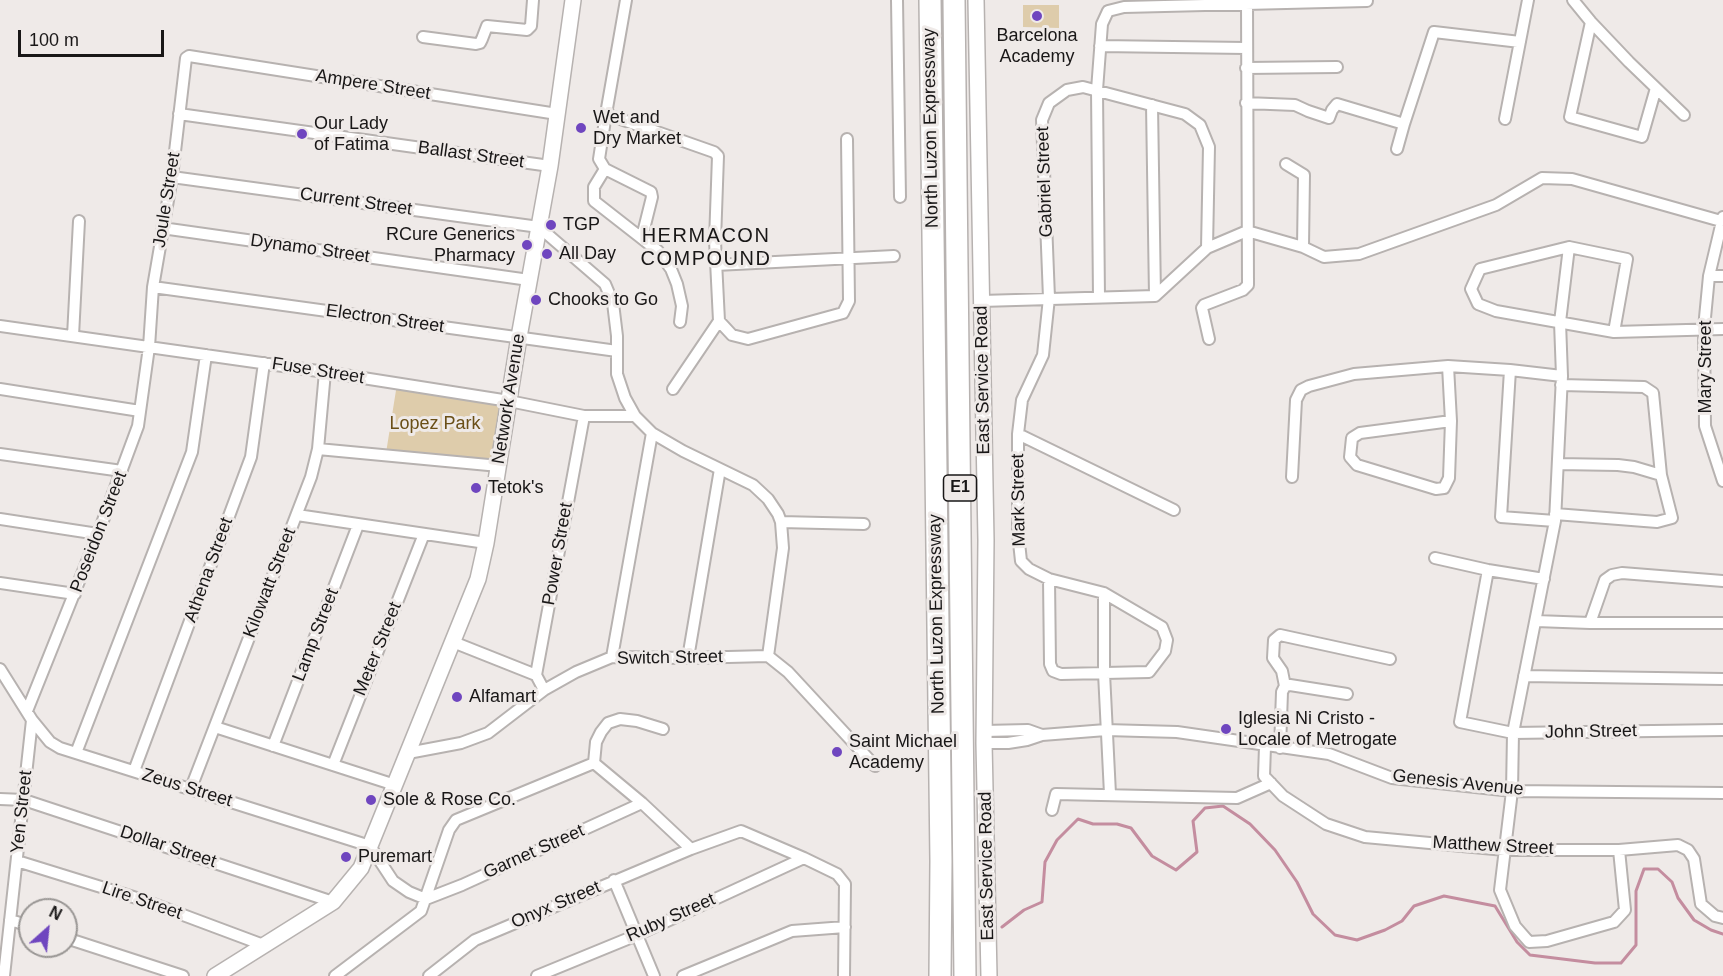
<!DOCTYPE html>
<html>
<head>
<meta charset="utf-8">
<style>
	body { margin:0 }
	#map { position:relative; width:1723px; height:976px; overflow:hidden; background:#efeae8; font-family:Helvetica,sans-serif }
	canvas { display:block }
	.north { position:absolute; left:18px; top:898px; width:60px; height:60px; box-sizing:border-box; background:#efeae8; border:2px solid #999694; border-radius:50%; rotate:27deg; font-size:16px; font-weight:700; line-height:24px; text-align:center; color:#191717 }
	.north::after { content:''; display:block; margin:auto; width:21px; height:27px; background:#6f46bf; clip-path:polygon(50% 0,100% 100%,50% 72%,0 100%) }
	.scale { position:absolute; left:18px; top:30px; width:146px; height:27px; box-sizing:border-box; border:3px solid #191717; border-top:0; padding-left:8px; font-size:18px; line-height:21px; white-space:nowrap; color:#191717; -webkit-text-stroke:4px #efeae8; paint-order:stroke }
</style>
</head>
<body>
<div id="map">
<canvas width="1723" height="976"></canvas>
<div class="north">N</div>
<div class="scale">100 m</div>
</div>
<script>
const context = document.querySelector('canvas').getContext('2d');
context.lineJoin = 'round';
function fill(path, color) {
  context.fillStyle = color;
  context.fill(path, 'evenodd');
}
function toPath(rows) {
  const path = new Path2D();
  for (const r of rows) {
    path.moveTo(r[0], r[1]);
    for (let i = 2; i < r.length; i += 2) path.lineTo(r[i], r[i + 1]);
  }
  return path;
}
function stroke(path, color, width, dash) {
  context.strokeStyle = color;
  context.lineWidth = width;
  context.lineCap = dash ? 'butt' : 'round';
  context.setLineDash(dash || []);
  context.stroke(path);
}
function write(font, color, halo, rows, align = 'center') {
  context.font = font + ' Helvetica,sans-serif';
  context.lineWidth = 6;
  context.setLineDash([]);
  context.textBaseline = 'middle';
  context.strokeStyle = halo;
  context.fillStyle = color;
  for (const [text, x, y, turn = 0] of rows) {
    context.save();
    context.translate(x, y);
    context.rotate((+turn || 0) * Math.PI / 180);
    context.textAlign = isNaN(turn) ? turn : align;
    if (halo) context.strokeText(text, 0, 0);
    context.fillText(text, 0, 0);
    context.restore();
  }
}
const green = toPath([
	[1023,5,1059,5,1059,28,1023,27],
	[397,384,500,400,491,462,386,453]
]);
const stream = toPath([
	[1002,927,1024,910,1042,902,1045,862,1057,840,1078,819,1093,824,1117,824,1131,828,1152,856,1176,870,1197,852,1193,821,1205,808,1223,806,1250,824,1275,850,1297,882,1313,914,1335,935,1357,940,1385,930,1402,921,1414,906,1444,896,1495,906,1517,942,1530,955,1595,963,1621,963,1636,945,1636,891,1644,869,1658,869,1672,882,1678,898,1694,920,1711,930,1723,934]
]);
const street = toPath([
	[626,0,606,114,714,152,718,156,715,241,719,321,732,335,748,339,843,313,849,301,847,139],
	[897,0,900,197],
	[1573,0,1591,22,1629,62,1684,115],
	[1591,22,1570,117,1642,137,1656,88],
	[423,37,476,44,480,43,482,39,487,26,527,30,531,26,533,0],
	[1100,46,1246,48],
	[1246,68,1337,67],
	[1246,103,1295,105,1308,111,1329,118,1332,110,1337,104,1404,124,1434,32,1520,42],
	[1152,105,1155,296],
	[179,114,550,166],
	[606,114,599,159,605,169,651,192,652,197,642,237],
	[1505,119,1528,0],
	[1397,149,1404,124],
	[1286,164,1304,175,1303,247],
	[605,169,594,187,594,201,658,251,671,269,677,284,682,306,680,322],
	[172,177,539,227,605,284,613,303,617,336,617,374,625,398,635,416,652,433,683,451,753,485,768,499,778,514,781,522,783,548,768,656],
	[1723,217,1709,276,1704,328,1705,426,1723,481],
	[162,228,529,280],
	[1569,247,1560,322,1562,376,1555,521,1513,733,1512,791,1500,890,1515,926,1529,942,1547,941,1614,922,1625,910,1619,850],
	[716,265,894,256],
	[1709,276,1723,276],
	[153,287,617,351],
	[1099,298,1097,90,1102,24,1108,11,1124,7,1367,1],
	[981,301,1155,296,1207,248,1247,231,1303,247,1324,257,1359,254,1496,205,1542,178,1572,179,1721,221],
	[0,326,325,372,509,401,584,416,635,416],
	[1614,332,1627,259,1569,247,1480,269,1471,289,1478,304,1496,311,1614,332,1723,329],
	[73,336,79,221],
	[1209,339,1202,308,1204,305,1243,290,1248,285,1247,0],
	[1448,366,1451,421,1449,478,1444,488,1436,489,1357,465,1350,457,1352,438,1360,433,1451,421],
	[1510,370,1501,517,1555,521],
	[0,389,140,411],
	[673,389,719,321],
	[1018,434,1174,510],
	[318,449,499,466],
	[0,454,122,471],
	[1558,464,1618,465,1634,467,1661,475],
	[1292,477,1296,400,1301,390,1309,386,1354,374,1448,366,1510,370,1562,376],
	[1555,514,1657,522,1672,518,1661,475,1653,393,1644,387,1561,385],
	[297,515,486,543],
	[0,519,98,534],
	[781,522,864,524],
	[1435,558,1488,570,1544,579],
	[1488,570,1460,722,1513,733,1723,730],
	[1049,579,1050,664,1053,671,1061,674,1149,672,1165,651,1167,640,1162,627,1104,593,1049,579,1029,569,1021,561,1018,533,1018,434,1022,400,1043,355,1049,298,1042,120,1049,103,1067,90,1083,87,1185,114,1200,125,1209,147,1207,248],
	[0,583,75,594],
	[1104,593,1104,673,1110,794],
	[1536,621,1590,623,1723,623],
	[1590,623,1605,580,1612,575,1622,573,1723,581],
	[453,642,536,675],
	[612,657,652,433],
	[688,658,720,469],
	[0,669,32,720,50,742,60,748,370,846,393,881,409,892,426,899,462,885,642,803],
	[1524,676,1723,679],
	[1285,686,1282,671,1273,658,1274,640,1280,635,1390,659],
	[544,690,536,675,584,416],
	[27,711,98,534,138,426,149,347,153,287,172,177,186,58,189,56,557,114],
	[215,727,395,785],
	[984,731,1028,730,1042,735,1106,730,1177,732,1329,754,1392,778,1512,791,1723,793],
	[984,743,1008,743,1027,740,1042,735],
	[273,746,358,525],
	[1265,746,1264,776,1283,796,1326,824,1365,837,1505,850,1619,850,1678,845,1688,850,1694,859,1701,904,1715,916,1723,918],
	[1280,748,1282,692,1285,686,1290,685,1347,694],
	[76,753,192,452,206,355],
	[408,753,461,743,488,733,544,690,576,672,612,657,688,658,768,656,788,672,875,766],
	[594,763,642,803,691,849],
	[594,763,596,742,601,732,608,723,620,719,637,721,663,729],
	[333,765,424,534],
	[134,771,251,457,264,363],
	[191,788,311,477,318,449,325,372],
	[0,799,24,800,333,902],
	[1052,810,1056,794,1237,798,1271,783],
	[17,861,143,900,266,946],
	[614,880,654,976],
	[10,920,30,926],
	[66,938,183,976],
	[4,976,32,720],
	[335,976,421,911,449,830,456,820,594,763],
	[429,976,475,940,691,849,741,831,804,858,837,874,845,884,844,976],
	[537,976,637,935,804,858],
	[683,976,792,931,845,927]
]);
const secondary = toPath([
	[976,0,986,540,984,743,989,976],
	[215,976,333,902,361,868,478,579,486,543,519,337,550,166,573,0]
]);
const highway = toPath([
	[930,0,941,861,940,976],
	[954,0,965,976]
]);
const markers = [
	[1037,16,6,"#6f46bf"],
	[581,128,6,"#6f46bf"],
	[302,134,6,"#6f46bf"],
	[551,225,6,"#6f46bf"],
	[527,245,6,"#6f46bf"],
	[547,254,6,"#6f46bf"],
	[536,300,6,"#6f46bf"],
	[476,488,6,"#6f46bf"],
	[457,697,6,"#6f46bf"],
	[1226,729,6,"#6f46bf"],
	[837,752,6,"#6f46bf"],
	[371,800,6,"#6f46bf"],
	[346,857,6,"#6f46bf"]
];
const shields = [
	[960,488,33]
];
const shieldNames = [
	["E1",960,488]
];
const poiNames = [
	["Barcelona",1037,36,"center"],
	["Academy",1037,57,"center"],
	["Wet and",593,118],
	["Dry Market",593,139],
	["Our Lady",314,124],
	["of Fatima",314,145],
	["TGP",563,225],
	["RCure Generics",515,235,"right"],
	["Pharmacy",515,256,"right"],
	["All Day",559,254],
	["Chooks to Go",548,300],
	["Tetok's",488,488],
	["Alfamart",469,697],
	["Iglesia Ni Cristo -",1238,719],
	["Locale of Metrogate",1238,740],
	["Saint Michael",849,742],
	["Academy",849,763],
	["Sole & Rose Co.",383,800],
	["Puremart",358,857]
];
const streetNames = [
	["Ampere Street",373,85,9],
	["North Luzon Expressway",931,128,-91],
	["Ballast Street",471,155,8],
	["Gabriel Street",1045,182,-92],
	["Joule Street",167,200,-81],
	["Current Street",356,202,8],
	["Dynamo Street",310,249,8],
	["Electron Street",385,319,8],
	["Mary Street",1706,367,-90],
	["Fuse Street",318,371,9],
	["East Service Road",983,380,-91],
	["Network Avenue",509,399,-81],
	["Mark Street",1019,500,-91],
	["Poseidon Street",99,532,-69],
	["Power Street",558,554,-80],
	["Athena Street",209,570,-70],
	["Kilowatt Street",270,583,-69],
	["North Luzon Expressway",937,614,-91],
	["Lamp Street",316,635,-69],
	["Meter Street",378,649,-68],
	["Switch Street",670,658,-1],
	["John Street",1591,732,-1],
	["Genesis Avenue",1458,783,6],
	["Zeus Street",187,788,17],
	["Yen Street",22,812,-84],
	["Matthew Street",1493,846,3],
	["Dollar Street",168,847,18],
	["Garnet Street",534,852,-24],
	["East Service Road",987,866,-91],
	["Lire Street",142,901,19],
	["Onyx Street",556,905,-23],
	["Ruby Street",671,918,-24]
];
const parkNames = [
	["Lopez Park",435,424]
];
const neighbourhoodNames = [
	["HERMACON",706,236],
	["COMPOUND",706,259]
];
fill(green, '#deccab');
stroke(stream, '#c48d9f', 3);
stroke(street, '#b7b2b0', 14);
stroke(secondary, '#b7b2b0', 18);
stroke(highway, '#b7b2b0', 24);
stroke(street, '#fff', 10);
stroke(secondary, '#fff', 15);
stroke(highway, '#fff', 21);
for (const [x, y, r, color] of markers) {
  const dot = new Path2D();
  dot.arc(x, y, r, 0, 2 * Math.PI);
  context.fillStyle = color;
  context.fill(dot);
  stroke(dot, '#efeae8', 2);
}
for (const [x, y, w] of shields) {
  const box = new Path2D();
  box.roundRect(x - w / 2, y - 13, w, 26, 4.5);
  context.fillStyle = '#efeae8';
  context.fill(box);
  stroke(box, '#191717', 1.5);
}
write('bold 16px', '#191717', null, shieldNames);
write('18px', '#191717', '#efeae8', poiNames, 'left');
write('18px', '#191717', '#efeae8', streetNames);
write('18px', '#6a4f17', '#efeae8', parkNames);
context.letterSpacing = '1.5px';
write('20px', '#191717', '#efeae8', neighbourhoodNames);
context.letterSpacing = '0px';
</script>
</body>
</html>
